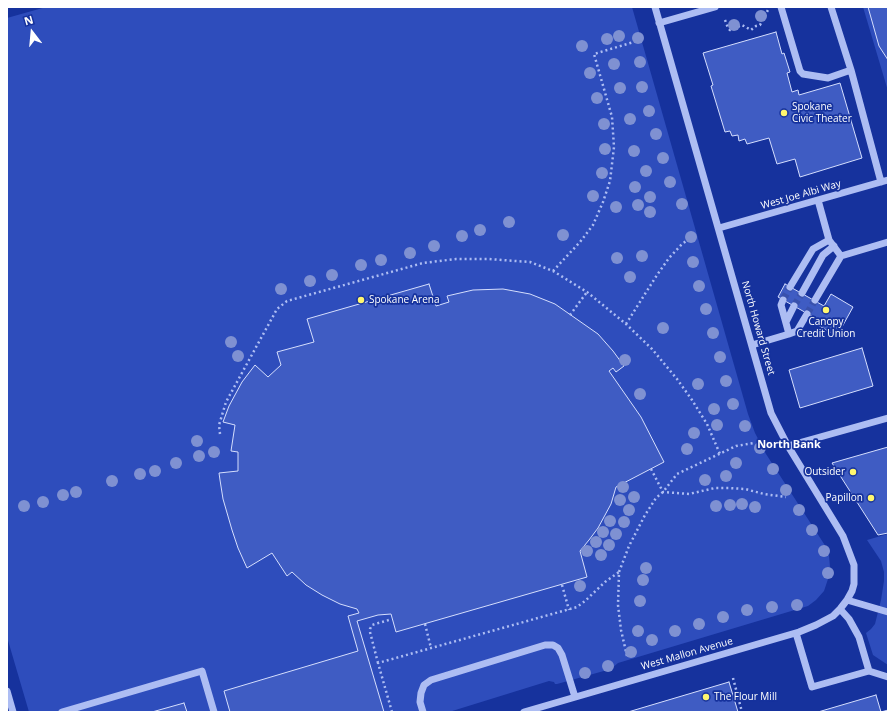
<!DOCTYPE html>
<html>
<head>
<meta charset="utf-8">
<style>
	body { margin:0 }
	#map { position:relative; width:895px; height:719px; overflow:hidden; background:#16329d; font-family:"Open Sans",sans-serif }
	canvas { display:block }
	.frame { position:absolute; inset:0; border:8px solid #fff; pointer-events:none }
	.north { position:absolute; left:12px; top:12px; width:40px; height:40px; -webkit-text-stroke:3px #16329d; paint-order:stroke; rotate:344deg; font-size:11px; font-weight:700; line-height:16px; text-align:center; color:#fff }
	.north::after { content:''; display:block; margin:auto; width:14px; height:18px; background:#fff; clip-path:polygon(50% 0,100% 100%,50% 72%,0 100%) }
</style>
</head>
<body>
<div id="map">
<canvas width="895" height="719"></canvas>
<div class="frame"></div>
<div class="north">N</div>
</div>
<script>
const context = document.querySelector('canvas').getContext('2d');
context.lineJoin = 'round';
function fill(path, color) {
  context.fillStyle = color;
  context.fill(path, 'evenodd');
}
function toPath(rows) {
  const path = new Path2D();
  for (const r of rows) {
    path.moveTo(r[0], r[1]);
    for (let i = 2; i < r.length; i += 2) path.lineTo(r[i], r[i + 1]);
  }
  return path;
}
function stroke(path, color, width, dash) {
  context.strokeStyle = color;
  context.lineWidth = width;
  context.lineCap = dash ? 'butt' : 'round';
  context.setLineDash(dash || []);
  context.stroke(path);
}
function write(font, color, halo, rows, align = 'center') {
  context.font = font + ' "Open Sans",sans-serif';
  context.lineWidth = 3.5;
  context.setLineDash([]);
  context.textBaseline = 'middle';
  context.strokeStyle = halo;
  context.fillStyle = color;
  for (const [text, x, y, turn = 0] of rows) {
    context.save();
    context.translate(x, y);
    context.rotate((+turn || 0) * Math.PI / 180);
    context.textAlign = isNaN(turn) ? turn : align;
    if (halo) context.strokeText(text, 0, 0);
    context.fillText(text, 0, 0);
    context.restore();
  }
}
const green = toPath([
	[46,7,632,7,748,414,755,433,766,454,826,547,829,556,830,567,828,579,824,591,816,600,808,606,618,663,611,669,557,684,555,684,554,682,549,681,449,712,29,712,7,637,7,18],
	[863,7,888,7,888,91],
	[888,534,888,665,873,655,866,633,871,629,875,624,881,600,884,581,884,572,881,561,867,540]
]);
const building = toPath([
	[868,7,888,7,888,60,879,46,868,7],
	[776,32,782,54,784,53,790,72,787,73,792,92,798,90,799,95,840,83,862,158,800,177,795,159,777,164,769,138,747,144,745,139,739,141,738,135,732,136,730,131,725,132,711,86,713,85,703,53,776,32],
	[429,284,436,306,449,302,447,296,473,290,503,289,530,294,555,304,598,334,613,351,624,366,616,372,613,368,609,371,641,417,664,462,616,487,611,504,598,528,589,540,580,551,587,577,396,632,391,614,378,615,357,621,384,712,230,712,224,691,358,651,348,616,359,613,357,609,340,604,322,595,306,585,292,572,287,576,272,553,247,568,238,548,232,530,223,499,220,480,219,473,238,471,238,452,231,451,235,425,223,422,229,406,242,382,255,365,268,377,281,365,277,352,314,342,307,319,429,284],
	[785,284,824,306,831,294,853,307,837,336,814,323,817,319,778,297,785,284],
	[862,348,873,386,800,408,789,370,862,348],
	[888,447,888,533,878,535,832,463,888,447],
	[729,682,738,712,628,712,729,682],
	[876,695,881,712,888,710,888,712,818,712,876,695],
	[184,703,187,712,152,712,184,703]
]);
const minorTunnel = toPath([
	[783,300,790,287],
	[794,306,802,293],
	[807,314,815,300]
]);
const path = toPath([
	[725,20,728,28,730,30,733,29,742,25,751,30,756,26,760,25,768,10],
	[553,271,580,242,593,225,603,202,610,181,614,147,612,117,594,54,637,41],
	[570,315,587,292],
	[626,324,657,275,669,258,682,244,692,237],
	[220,434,219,425,226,402,277,309,287,301,423,263,456,259,488,259,530,262,553,271,587,292,626,324,652,349,677,379,692,400,707,424,720,454],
	[651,469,663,492,689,494,715,488,729,488,745,489,764,494,786,497],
	[562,585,569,610],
	[425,624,431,648],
	[627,656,621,630,618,605,619,572,629,546,645,515,656,498,663,492,677,474,736,446,754,443],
	[378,663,370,632,370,629,372,625,375,624,389,620],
	[733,678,742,712],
	[392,712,378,663,577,607,585,601,605,582,619,572]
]);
const minor = toPath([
	[781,7,800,71,803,74,828,78,851,70,881,182],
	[831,7,851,70],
	[659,23,715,7],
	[818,200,829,240,841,256,888,242],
	[719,228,888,180],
	[790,287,813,249,829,240],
	[802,293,823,255,834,246],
	[815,300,841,256],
	[786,322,794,306],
	[789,334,797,331,807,314],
	[752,345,789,334,781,305,783,300],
	[788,446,888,418],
	[847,600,888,612],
	[840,609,849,619,859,637,869,671,888,677],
	[796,633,812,687,869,671],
	[7,691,13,712],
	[62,712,202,671,214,712],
	[423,712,420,702,421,693,424,685,431,680,545,645,553,645,558,648,562,655,575,697],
	[524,712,799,632,816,625,833,616,840,609,847,600,852,591,854,584,854,565,843,536,788,446,771,413,655,7]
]);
const trees = [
	[761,16],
	[734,25],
	[619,36],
	[638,38],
	[607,39],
	[582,46],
	[640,62],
	[614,64],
	[590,73],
	[642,87],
	[620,88],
	[597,98],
	[649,111],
	[630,119],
	[604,124],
	[656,134],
	[605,149],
	[634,151],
	[663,158],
	[646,171],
	[602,173],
	[670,182],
	[635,187],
	[593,196],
	[650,197],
	[682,204],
	[638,205],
	[616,207],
	[650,212],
	[509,222],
	[480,230],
	[563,235],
	[462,236],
	[691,237],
	[434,246],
	[410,253],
	[642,256],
	[617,258],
	[381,260],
	[693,262],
	[361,265],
	[332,275],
	[630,277],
	[310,281],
	[699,286],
	[281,289],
	[706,309],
	[663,328],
	[713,333],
	[231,342],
	[238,356],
	[720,357],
	[625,360],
	[726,381],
	[698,384],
	[640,394],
	[733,404],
	[714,409],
	[717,425],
	[745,426],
	[694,433],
	[197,441],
	[760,448],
	[687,449],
	[214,452],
	[199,456],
	[176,463],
	[736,463],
	[773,469],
	[155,471],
	[140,474],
	[726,476],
	[705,480],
	[112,481],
	[623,487],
	[786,490],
	[76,492],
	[63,495],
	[634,497],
	[620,500],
	[43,502],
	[742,504],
	[730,505],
	[24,506],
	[716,506],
	[755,507],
	[629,510],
	[799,510],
	[610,521],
	[624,522],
	[812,530],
	[603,532],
	[616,534],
	[596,542],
	[609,545],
	[587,551],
	[824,551],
	[601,555],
	[646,568],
	[828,573],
	[643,580],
	[580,586],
	[640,601],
	[797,605],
	[772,607],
	[747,610],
	[723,617],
	[699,624],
	[638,631],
	[675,631],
	[652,640],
	[631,652],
	[608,666],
	[585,673]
];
const markers = [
	[784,113,4,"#fff66f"],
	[361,300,4,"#fff66f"],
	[826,310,4,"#fff66f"],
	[853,472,4,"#fff66f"],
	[871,498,4,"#fff66f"],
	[706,697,4,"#fff66f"]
];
const poiNames = [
	["Spokane",792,107],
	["Civic Theater",792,119],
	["Spokane Arena",369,300],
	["Canopy",826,322,"center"],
	["Credit Union",826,334,"center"],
	["Outsider",845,472,"right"],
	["Papillon",863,498,"right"],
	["The Flour Mill",714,697]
];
const streetNames = [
	["West Joe Albi Way",801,195,-16],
	["North Howard Street",758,328,74],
	["West Mallon Avenue",687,654,-16]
];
const neighbourhoodNames = [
	["North Bank",789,445]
];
fill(green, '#2e4dbc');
fill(building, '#3f5cc3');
stroke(building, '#d5defd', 1);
stroke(minorTunnel, '#3951ac', 7, [7, 3.5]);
stroke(path, '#adbdf3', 2.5, [2, 3]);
stroke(minor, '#adbdf3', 7);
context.fillStyle = '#7f91d2';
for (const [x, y] of trees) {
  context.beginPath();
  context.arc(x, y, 6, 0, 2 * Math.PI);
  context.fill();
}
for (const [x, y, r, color] of markers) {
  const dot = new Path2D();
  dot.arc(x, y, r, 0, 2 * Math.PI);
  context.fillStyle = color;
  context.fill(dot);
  stroke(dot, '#16329d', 1.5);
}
write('10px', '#fff', '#16329d', poiNames, 'left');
write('10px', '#fff', '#16329d', streetNames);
write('bold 11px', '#fff', '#16329d', neighbourhoodNames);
</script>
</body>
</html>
